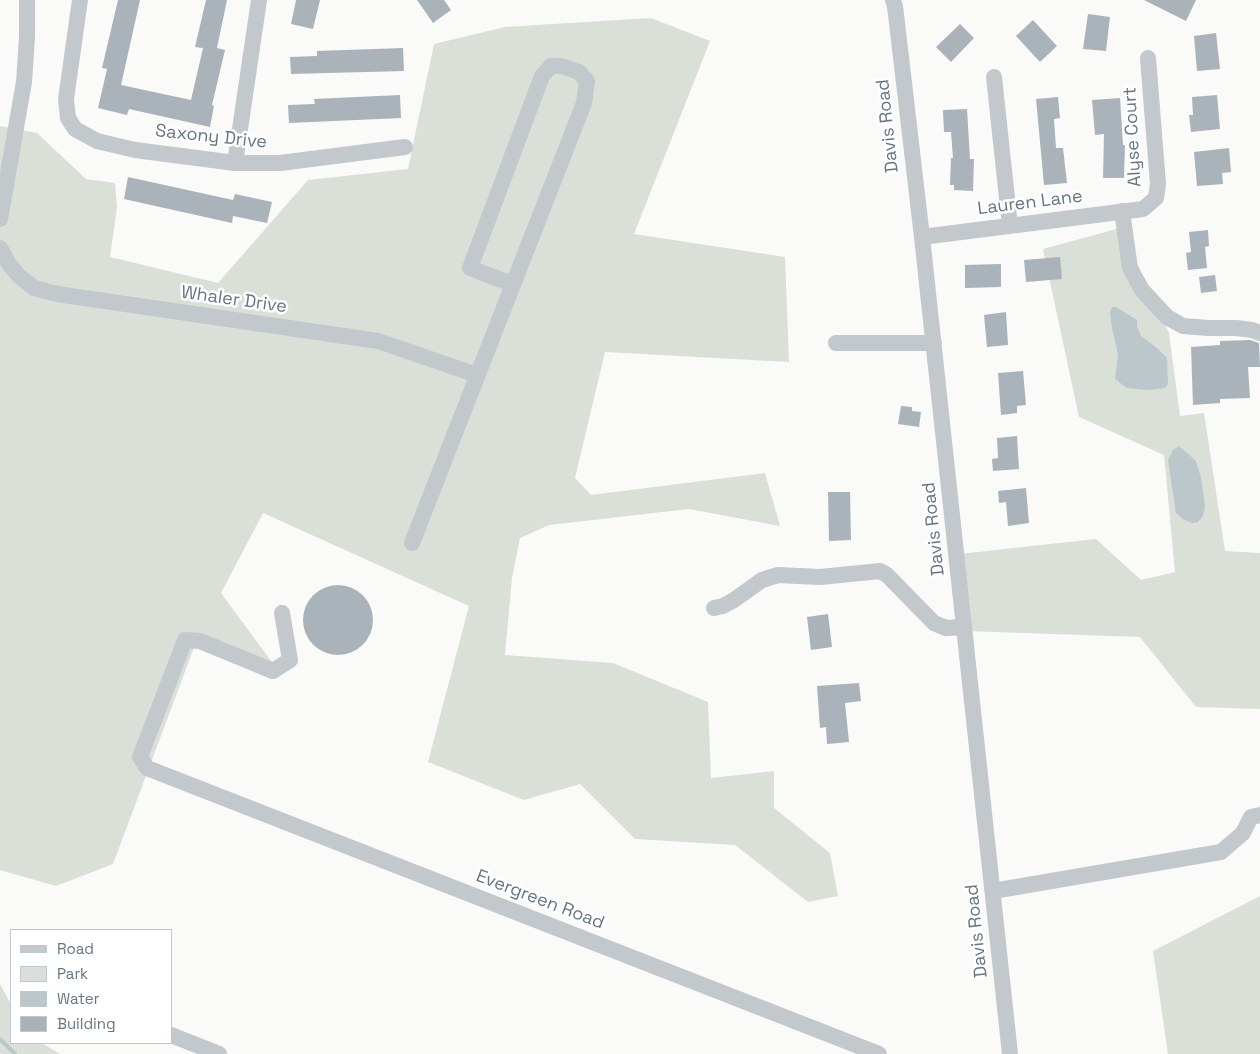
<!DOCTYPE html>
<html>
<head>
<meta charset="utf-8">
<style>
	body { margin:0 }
	#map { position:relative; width:1260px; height:1054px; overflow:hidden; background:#fafaf8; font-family:"Space Grotesk",sans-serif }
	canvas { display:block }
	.legend { position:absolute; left:10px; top:929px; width:162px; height:115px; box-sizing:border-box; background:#fff; border:1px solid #c1c8cd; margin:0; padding:6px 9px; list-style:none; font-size:15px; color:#657683 }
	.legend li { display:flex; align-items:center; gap:10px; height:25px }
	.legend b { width:25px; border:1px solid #c1c8cd }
</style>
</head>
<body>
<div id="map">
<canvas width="1260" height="1054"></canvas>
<ul class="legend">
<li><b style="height:6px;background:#c3c8cc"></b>Road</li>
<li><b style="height:14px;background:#dadfd7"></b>Park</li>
<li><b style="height:14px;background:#bbc7cb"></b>Water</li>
<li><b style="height:14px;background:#aab3b9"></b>Building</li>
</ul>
</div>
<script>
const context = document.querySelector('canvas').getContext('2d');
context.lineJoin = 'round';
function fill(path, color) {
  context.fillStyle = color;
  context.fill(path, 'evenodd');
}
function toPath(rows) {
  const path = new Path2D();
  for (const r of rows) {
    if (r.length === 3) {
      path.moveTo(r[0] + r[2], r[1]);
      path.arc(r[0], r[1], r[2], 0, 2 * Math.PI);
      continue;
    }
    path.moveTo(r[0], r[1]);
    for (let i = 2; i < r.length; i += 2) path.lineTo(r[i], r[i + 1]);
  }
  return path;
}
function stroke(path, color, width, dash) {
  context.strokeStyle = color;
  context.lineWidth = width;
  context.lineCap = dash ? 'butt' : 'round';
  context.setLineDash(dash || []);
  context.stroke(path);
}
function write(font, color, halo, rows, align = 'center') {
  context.font = font + ' "Space Grotesk",sans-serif';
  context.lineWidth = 5;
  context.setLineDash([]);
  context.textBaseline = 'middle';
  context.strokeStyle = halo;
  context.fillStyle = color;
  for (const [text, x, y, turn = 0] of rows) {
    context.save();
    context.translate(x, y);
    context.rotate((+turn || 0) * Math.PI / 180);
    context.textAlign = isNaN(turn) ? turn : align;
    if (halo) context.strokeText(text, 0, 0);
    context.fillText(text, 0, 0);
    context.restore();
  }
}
const green = toPath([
	[651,18,710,41,634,234,785,257,789,362,605,352,575,478,591,495,765,473,780,526,689,509,549,525,520,538,512,578,505,655,613,663,708,702,711,778,774,771,774,808,830,853,838,896,808,902,735,845,635,839,580,784,524,800,428,762,469,606,263,513,221,593,277,669,198,637,113,864,56,886,0,870,0,126,37,133,86,179,115,183,117,207,110,257,218,283,308,180,408,169,434,44,505,27],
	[1120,228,1169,333,1180,416,1204,413,1225,551,1260,553,1260,709,1196,707,1140,637,967,631,959,554,1096,539,1141,580,1175,572,1164,455,1079,417,1043,249],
	[1260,896,1260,1054,1168,1054,1153,951],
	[0,984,11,1004,11,1043,42,1043,60,1054,0,1054]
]);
const water = toPath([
	[1112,307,1116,307,1137,320,1137,326,1141,336,1158,349,1167,358,1168,384,1165,388,1148,390,1127,388,1115,379,1118,355,1112,328,1110,312],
	[1179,446,1196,461,1201,478,1205,506,1203,516,1198,522,1192,523,1183,519,1176,513,1168,460,1173,450]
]);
const stream = toPath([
	[0,1039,15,1054]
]);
const building = toPath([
	[118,0,140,0,121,85,191,100,203,48,195,47,206,0,227,0,217,48,225,50,212,105,214,106,210,127,129,109,127,115,98,108,107,69,102,68],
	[296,0,320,0,313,29,291,24],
	[417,0,444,0,451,10,433,23],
	[1144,0,1196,0,1186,21],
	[1088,14,1110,17,1106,51,1083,49],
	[1033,20,1057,46,1040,62,1016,36],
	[960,24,974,38,951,62,936,47],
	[1216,33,1220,69,1197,71,1194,36],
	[403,48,404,71,291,74,290,57,317,56,317,51],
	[400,95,401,118,289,123,288,105,315,104,314,99],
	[1217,95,1220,129,1191,132,1189,115,1193,115,1192,97],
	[1058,97,1060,118,1054,119,1056,148,1063,148,1067,183,1044,185,1036,99],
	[1120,98,1123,145,1125,145,1124,178,1103,178,1104,134,1095,135,1092,100],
	[967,109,970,159,974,159,973,191,954,190,954,185,950,185,951,158,953,158,951,132,944,132,943,110],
	[1229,148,1231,172,1222,173,1223,184,1197,186,1194,152],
	[128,177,233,200,235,194,272,202,267,223,233,216,232,223,124,199],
	[1208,230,1209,246,1205,247,1207,268,1188,270,1186,253,1191,252,1189,232],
	[1060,257,1062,279,1026,282,1024,260],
	[1001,264,1001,287,965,288,965,265],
	[1215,275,1217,291,1201,293,1199,277],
	[1006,312,1008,345,987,347,984,315],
	[1250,340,1259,343,1260,367,1248,367,1250,398,1220,399,1220,403,1193,405,1191,347,1220,345,1220,341],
	[1023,371,1026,405,1017,406,1017,413,1001,415,998,373],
	[901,406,912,407,912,411,921,412,919,427,898,424],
	[1017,436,1019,469,993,471,992,459,998,458,997,438],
	[1026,488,1029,523,1008,526,1006,502,999,503,998,491],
	[828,492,850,492,851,540,829,541],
	[338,620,35],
	[828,614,832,647,811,650,807,617],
	[859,683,861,701,845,703,849,742,827,744,826,727,820,728,817,686]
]);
const minor = toPath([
	[80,0,66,99,68,118,75,129,97,141,135,150,235,163,280,163,405,147],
	[893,0,895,6,922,237,1010,1054],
	[994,77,1010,226],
	[235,163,259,0],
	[1122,211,1130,268,1142,290,1167,317,1183,326,1208,328,1236,328,1252,330,1260,333],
	[0,219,24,82,27,37,27,0],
	[922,237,1143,209,1156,198,1158,184,1148,58],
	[0,248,9,264,19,276,34,288,57,294,378,341,477,375],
	[836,343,934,343],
	[412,543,584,103,587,81,579,72,562,66,551,66,542,76,470,268,512,284],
	[714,608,723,606,734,600,762,580,778,575,820,577,880,571,887,575,934,623,946,628,964,627],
	[282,613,290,660,273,671,200,641,185,640,140,757,147,768,879,1054],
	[993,891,1221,852,1243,833,1251,817,1260,815],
	[171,1035,219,1054]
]);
const streetNames = [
	["Davis Road",888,126,-96],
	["Saxony Drive",211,137,6],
	["Alyse Court",1133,137,-93],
	["Lauren Lane",1030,203,-7],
	["Whaler Drive",234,300,8],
	["Davis Road",934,529,-96],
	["Evergreen Road",540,900,21],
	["Davis Road",977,931,-96]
];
fill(green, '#dadfd7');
fill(water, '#bbc7cb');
stroke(stream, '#bbc7cb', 4);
fill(building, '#aab3b9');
stroke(minor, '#c3c8cc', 16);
write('18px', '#657683', '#fff', streetNames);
</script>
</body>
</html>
